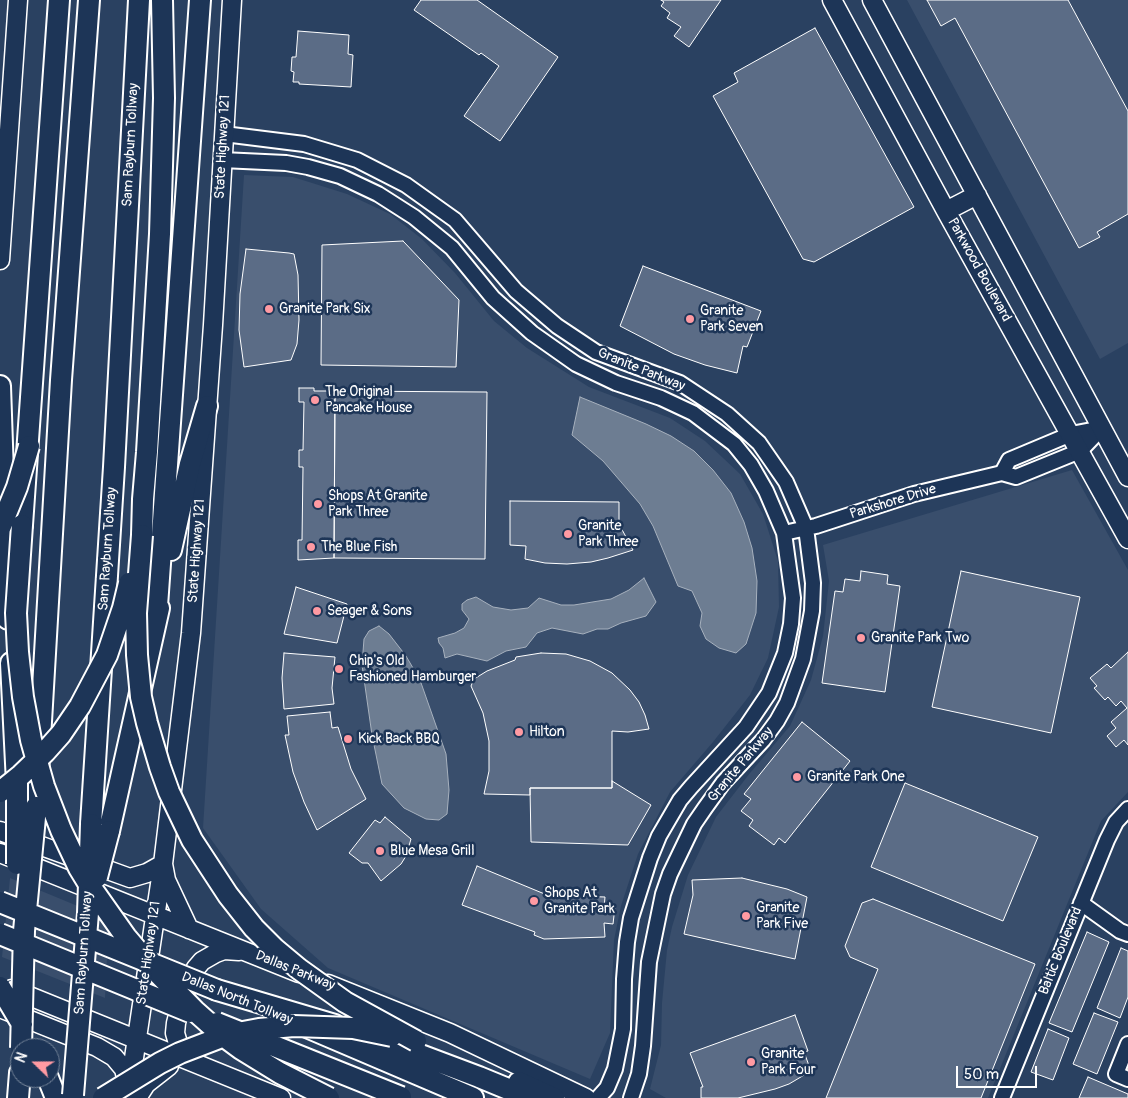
<!DOCTYPE html>
<html>
<head>
<meta charset="utf-8">
<style>
	body { margin:0 }
	#map { position:relative; width:1128px; height:1098px; overflow:hidden; background:#2a4161; font-family:Pangolin,sans-serif }
	canvas { display:block }
	.north { position:absolute; left:10px; top:1038px; width:50px; height:50px; box-sizing:border-box; background:#1d3557; border:1px solid #77869a; border-radius:50%; rotate:292deg; font-size:14px; font-weight:700; line-height:20px; text-align:center; color:#fff }
	.north::after { content:''; display:block; margin:auto; width:18px; height:22px; background:#ff9aa2; clip-path:polygon(50% 0,100% 100%,50% 72%,0 100%) }
	.scale { position:absolute; left:956px; top:1066px; width:81px; height:22px; box-sizing:border-box; border:2px solid #fff; border-top:0; padding-left:6px; font-size:15px; line-height:18px; white-space:nowrap; color:#fff; -webkit-text-stroke:4px #1d3557; paint-order:stroke }
</style>
</head>
<body>
<div id="map">
<canvas width="1128" height="1098"></canvas>
<div class="north">N</div>
<div class="scale">50 m</div>
</div>
<script>
const context = document.querySelector('canvas').getContext('2d');
context.lineJoin = 'round';
function fill(path, color) {
  context.fillStyle = color;
  context.fill(path, 'evenodd');
}
function toPath(rows) {
  const path = new Path2D();
  for (const r of rows) {
    path.moveTo(r[0], r[1]);
    for (let i = 2; i < r.length; i += 2) path.lineTo(r[i], r[i + 1]);
  }
  return path;
}
function stroke(path, color, width, dash) {
  context.strokeStyle = color;
  context.lineWidth = width;
  context.lineCap = dash ? 'butt' : 'round';
  context.setLineDash(dash || []);
  context.stroke(path);
}
function write(font, color, halo, rows, align = 'center') {
  context.font = font + ' Pangolin,sans-serif';
  context.lineWidth = 5;
  context.setLineDash([]);
  context.textBaseline = 'middle';
  context.strokeStyle = halo;
  context.fillStyle = color;
  for (const [text, x, y, turn = 0] of rows) {
    context.save();
    context.translate(x, y);
    context.rotate((+turn || 0) * Math.PI / 180);
    context.textAlign = isNaN(turn) ? turn : align;
    if (halo) context.strokeText(text, 0, 0);
    context.fillText(text, 0, 0);
    context.restore();
  }
}
const built = toPath([
	[907,0,1128,0,1128,343,1100,359],
	[244,175,293,177,347,194,390,214,422,239,455,273,494,321,527,348,589,387,670,418,705,441,740,474,763,514,778,561,779,607,768,658,750,695,713,742,670,792,638,854,621,906,614,940,610,1033,590,1079,328,968,261,909,203,828],
	[1072,470,1128,570,1128,792,1101,821,988,1098,666,1098,650,1089,661,1045,662,1003,667,950,672,927,688,875,716,817,750,773,790,726,811,680,823,636,829,581,823,545],
	[10,878,109,919,105,998,2,957]
]);
const water = toPath([
	[580,397,646,424,671,436,694,451,713,470,731,493,744,522,752,548,757,581,756,613,746,644,736,653,719,648,706,639,700,626,702,613,692,591,678,586,653,526,640,504,603,461,572,435,580,397],
	[644,578,656,602,646,616,621,623,608,629,597,629,583,634,552,628,537,633,526,647,506,651,487,661,457,654,445,658,443,648,439,643,438,638,455,633,464,628,469,619,462,610,462,604,467,600,476,597,493,607,511,610,528,608,539,598,561,605,574,605,611,599,629,590,644,578],
	[379,626,389,634,406,656,420,680,446,754,449,790,447,814,439,820,426,819,404,808,382,784,372,735,362,665,364,639,369,631,379,626]
]);
const building = toPath([
	[421,0,477,0,558,57,500,141,464,116,499,66,481,53,479,55,414,10,421,0],
	[661,0,721,0,689,47,674,36,681,27,667,18,670,13,661,6,664,2,661,0],
	[927,0,1068,0,1128,111,1128,214,1097,232,1100,237,1079,248,955,18,941,26,927,0],
	[815,28,914,207,814,262,803,259,713,96,738,82,734,73,815,28],
	[298,31,349,35,348,54,353,55,351,87,299,84,299,82,293,82,294,72,291,71,292,57,296,57,298,31],
	[403,241,459,300,456,367,321,365,322,245,403,241],
	[246,249,289,253,294,254,298,275,299,320,297,344,291,360,244,367,239,330,240,294,246,249],
	[643,266,761,311,747,347,743,346,737,373,705,365,674,354,620,326,643,266],
	[299,388,314,388,314,391,335,391,334,558,298,560,298,540,302,540,303,467,299,467,299,450,303,450,304,402,299,402,299,388],
	[335,391,487,392,485,559,334,558,335,391],
	[510,501,619,502,619,524,633,550,608,558,591,562,567,564,545,563,525,559,526,546,510,545,510,501],
	[861,571,888,575,887,584,900,586,885,692,822,683,835,591,843,592,845,579,860,581,861,571],
	[961,571,1080,597,1051,733,932,707,961,571],
	[296,587,347,604,337,643,284,634,296,587],
	[1128,652,1128,745,1124,740,1116,747,1107,736,1116,728,1111,722,1127,708,1121,701,1116,706,1108,697,1105,700,1094,688,1097,686,1090,678,1107,664,1111,668,1128,652],
	[284,653,335,657,332,688,334,704,284,709,282,678,284,653],
	[541,653,566,654,590,661,612,673,630,690,639,702,645,715,649,729,628,732,612,731,612,788,530,788,530,795,484,794,489,771,489,741,483,713,471,686,474,679,487,671,515,660,516,657,541,653],
	[330,712,332,728,338,727,351,769,366,799,317,830,304,802,293,772,285,735,289,735,287,716,330,712],
	[802,722,850,761,785,843,779,838,774,845,749,826,753,820,741,811,751,799,744,794,802,722],
	[612,781,651,805,628,845,531,842,530,788,612,788,612,781],
	[905,783,1038,837,1003,921,871,867,905,783],
	[385,817,411,839,406,856,401,864,381,881,368,863,362,863,349,853,375,820,380,823,385,817],
	[477,866,547,895,605,897,604,908,615,907,613,924,604,923,605,937,544,939,534,935,535,932,462,905,477,866],
	[742,878,787,889,807,897,795,959,684,934,693,895,692,880,742,878],
	[873,899,1035,964,981,1098,826,1098,878,969,850,957,845,946,862,903,873,899],
	[1087,932,1109,942,1072,1032,1049,1023,1087,932],
	[1121,948,1128,951,1128,997,1120,1018,1097,1008,1121,948],
	[1094,1013,1118,1022,1097,1074,1073,1064,1094,1013],
	[795,1015,808,1051,804,1052,811,1071,789,1084,775,1089,738,1098,701,1098,701,1087,703,1087,690,1053,795,1015],
	[1048,1029,1069,1038,1053,1080,1031,1072,1048,1029],
	[1088,1077,1128,1094,1128,1098,1079,1098,1088,1077]
]);
const minor = toPath([
	[224,134,304,144,357,160,406,185,455,220,516,291,557,326,596,352,680,383,727,414,759,443,786,482,806,528,813,583,812,611,803,659,787,703,777,721,763,740,723,783,705,808,694,824,670,874,663,894,649,962,643,1046,639,1074,631,1098],
	[222,160,286,163,308,167,340,176,378,194,414,217,452,248,493,298,532,333,576,364,616,383,661,398,693,413,734,444,751,465,766,491,784,533,793,598,791,624,785,653,769,693,746,727,691,787,680,800,659,836,650,858,631,918,627,942,624,979,623,1029,615,1069,607,1088,598,1098],
	[1002,473,1009,460,1071,434,1102,428],
	[784,533,816,526,914,494,1002,473,1016,477,1080,451,1102,428],
	[1081,903,1120,931,1128,934],
	[1128,1044,1116,1074,1128,1079],
	[1002,1098,1107,840,1116,822,1128,809]
]);
const major = toPath([
	[832,0,946,211,1128,539],
	[872,0,1128,477],
	[946,211,977,195],
	[0,260,18,0],
	[0,831,130,878,147,873,163,864,166,880,189,929],
	[0,853,299,973],
	[328,984,450,1033,586,1098],
	[12,989,281,1098],
	[0,1008,97,1047,114,1057,124,1069,128,1086],
	[182,1057,175,1033,176,1023,184,992,196,968,202,961,216,953,224,950,239,951],
	[128,1098,163,864,191,633,213,325,232,0],
	[137,1098,146,1084,169,1066]
]);
const highway = toPath([
	[0,386,8,619],
	[22,525,59,0],
	[142,535,143,499,147,452,160,234,164,98,162,0],
	[171,550,190,464,207,406],
	[156,620,200,0],
	[11,663,17,783],
	[36,807,61,380,89,0],
	[91,824,114,467,139,0],
	[109,831,159,608],
	[217,990,335,1025],
	[309,1028,473,1098],
	[370,1036,479,1077,530,1098],
	[48,1078,56,1098],
	[519,1082,554,1098],
	[18,1098,20,1073]
]);
const highwayBridge = toPath([
	[22,525,16,613,18,652,23,697,31,740,44,786,61,830,79,868,90,886,126,937,148,963,195,1011,222,1035,241,1049,280,1073,329,1098],
	[1,526,17,487,29,446],
	[142,535,136,613,137,655,141,697,147,723,160,767,169,792,192,840,228,895,254,928,275,949,299,969,345,1002,416,1041],
	[17,783,17,864],
	[0,792,21,775,45,752,61,734,80,706,107,655,123,608,129,583],
	[97,877,109,831],
	[0,902,217,990],
	[0,934,190,1012],
	[0,987,22,1024],
	[217,1023,401,1097],
	[21,1048,24,931,36,807],
	[73,1095,88,913,91,824],
	[103,1098,160,1063,180,1053,227,1035,259,1029,294,1026,353,1028,392,1036]
]);
const markers = [
	[269,309,5,"#ff9aa2"],
	[690,319,5,"#ff9aa2"],
	[315,400,5,"#ff9aa2"],
	[318,504,5,"#ff9aa2"],
	[568,534,5,"#ff9aa2"],
	[311,547,5,"#ff9aa2"],
	[317,611,5,"#ff9aa2"],
	[861,638,5,"#ff9aa2"],
	[339,669,5,"#ff9aa2"],
	[519,732,5,"#ff9aa2"],
	[348,739,5,"#ff9aa2"],
	[797,777,5,"#ff9aa2"],
	[380,851,5,"#ff9aa2"],
	[534,901,5,"#ff9aa2"],
	[746,916,5,"#ff9aa2"],
	[751,1062,5,"#ff9aa2"]
];
const streetNames = [
	["Sam Rayburn Tollway",131,145,-87],
	["State Highway 121",223,147,-87],
	["Parkwood Boulevard",979,270,61],
	["Granite Parkway",641,370,22],
	["Parkshore Drive",893,502,-17],
	["Sam Rayburn Tollway",108,549,-86],
	["State Highway 121",197,551,-86],
	["Granite Parkway",741,765,-50],
	["Baltic Boulevard",1061,951,-68],
	["Sam Rayburn Tollway",84,953,-86],
	["State Highway 121",149,953,-82],
	["Dallas Parkway",295,971,22],
	["Dallas North Tollway",237,999,22]
];
const poiNames = [
	["Granite Park Six",279,309],
	["Granite",700,311],
	["Park Seven",700,327],
	["The Original",325,392],
	["Pancake House",325,408],
	["Shops At Granite",328,496],
	["Park Three",328,512],
	["Granite",578,526],
	["Park Three",578,542],
	["The Blue Fish",321,547],
	["Seager & Sons",327,611],
	["Granite Park Two",871,638],
	["Chip's Old",349,661],
	["Fashioned Hamburger",349,677],
	["Hilton",529,732],
	["Kick Back BBQ",358,739],
	["Granite Park One",807,777],
	["Blue Mesa Grill",390,851],
	["Shops At",544,893],
	["Granite Park",544,909],
	["Granite",756,908],
	["Park Five",756,924],
	["Granite",761,1054],
	["Park Four",761,1070]
];
fill(built, '#394e6c');
fill(water, '#6d7d92');
stroke(water, '#a7b1be', 1);
fill(building, '#5b6c86');
stroke(building, '#fff', 1);
stroke(minor, '#fff', 18);
stroke(major, '#fff', 21);
stroke(highway, '#fff', 24);
stroke(minor, '#1d3557', 14);
stroke(major, '#1d3557', 18);
stroke(highway, '#1d3557', 20);
stroke(highwayBridge, '#fff', 24, []);
stroke(highwayBridge, '#1d3557', 20);
for (const [x, y, r, color] of markers) {
  const dot = new Path2D();
  dot.arc(x, y, r, 0, 2 * Math.PI);
  context.fillStyle = color;
  context.fill(dot);
  stroke(dot, '#1d3557', 2);
}
write('14px', '#fff', '#1d3557', streetNames);
write('14px', '#fff', '#1d3557', poiNames, 'left');
</script>
</body>
</html>
